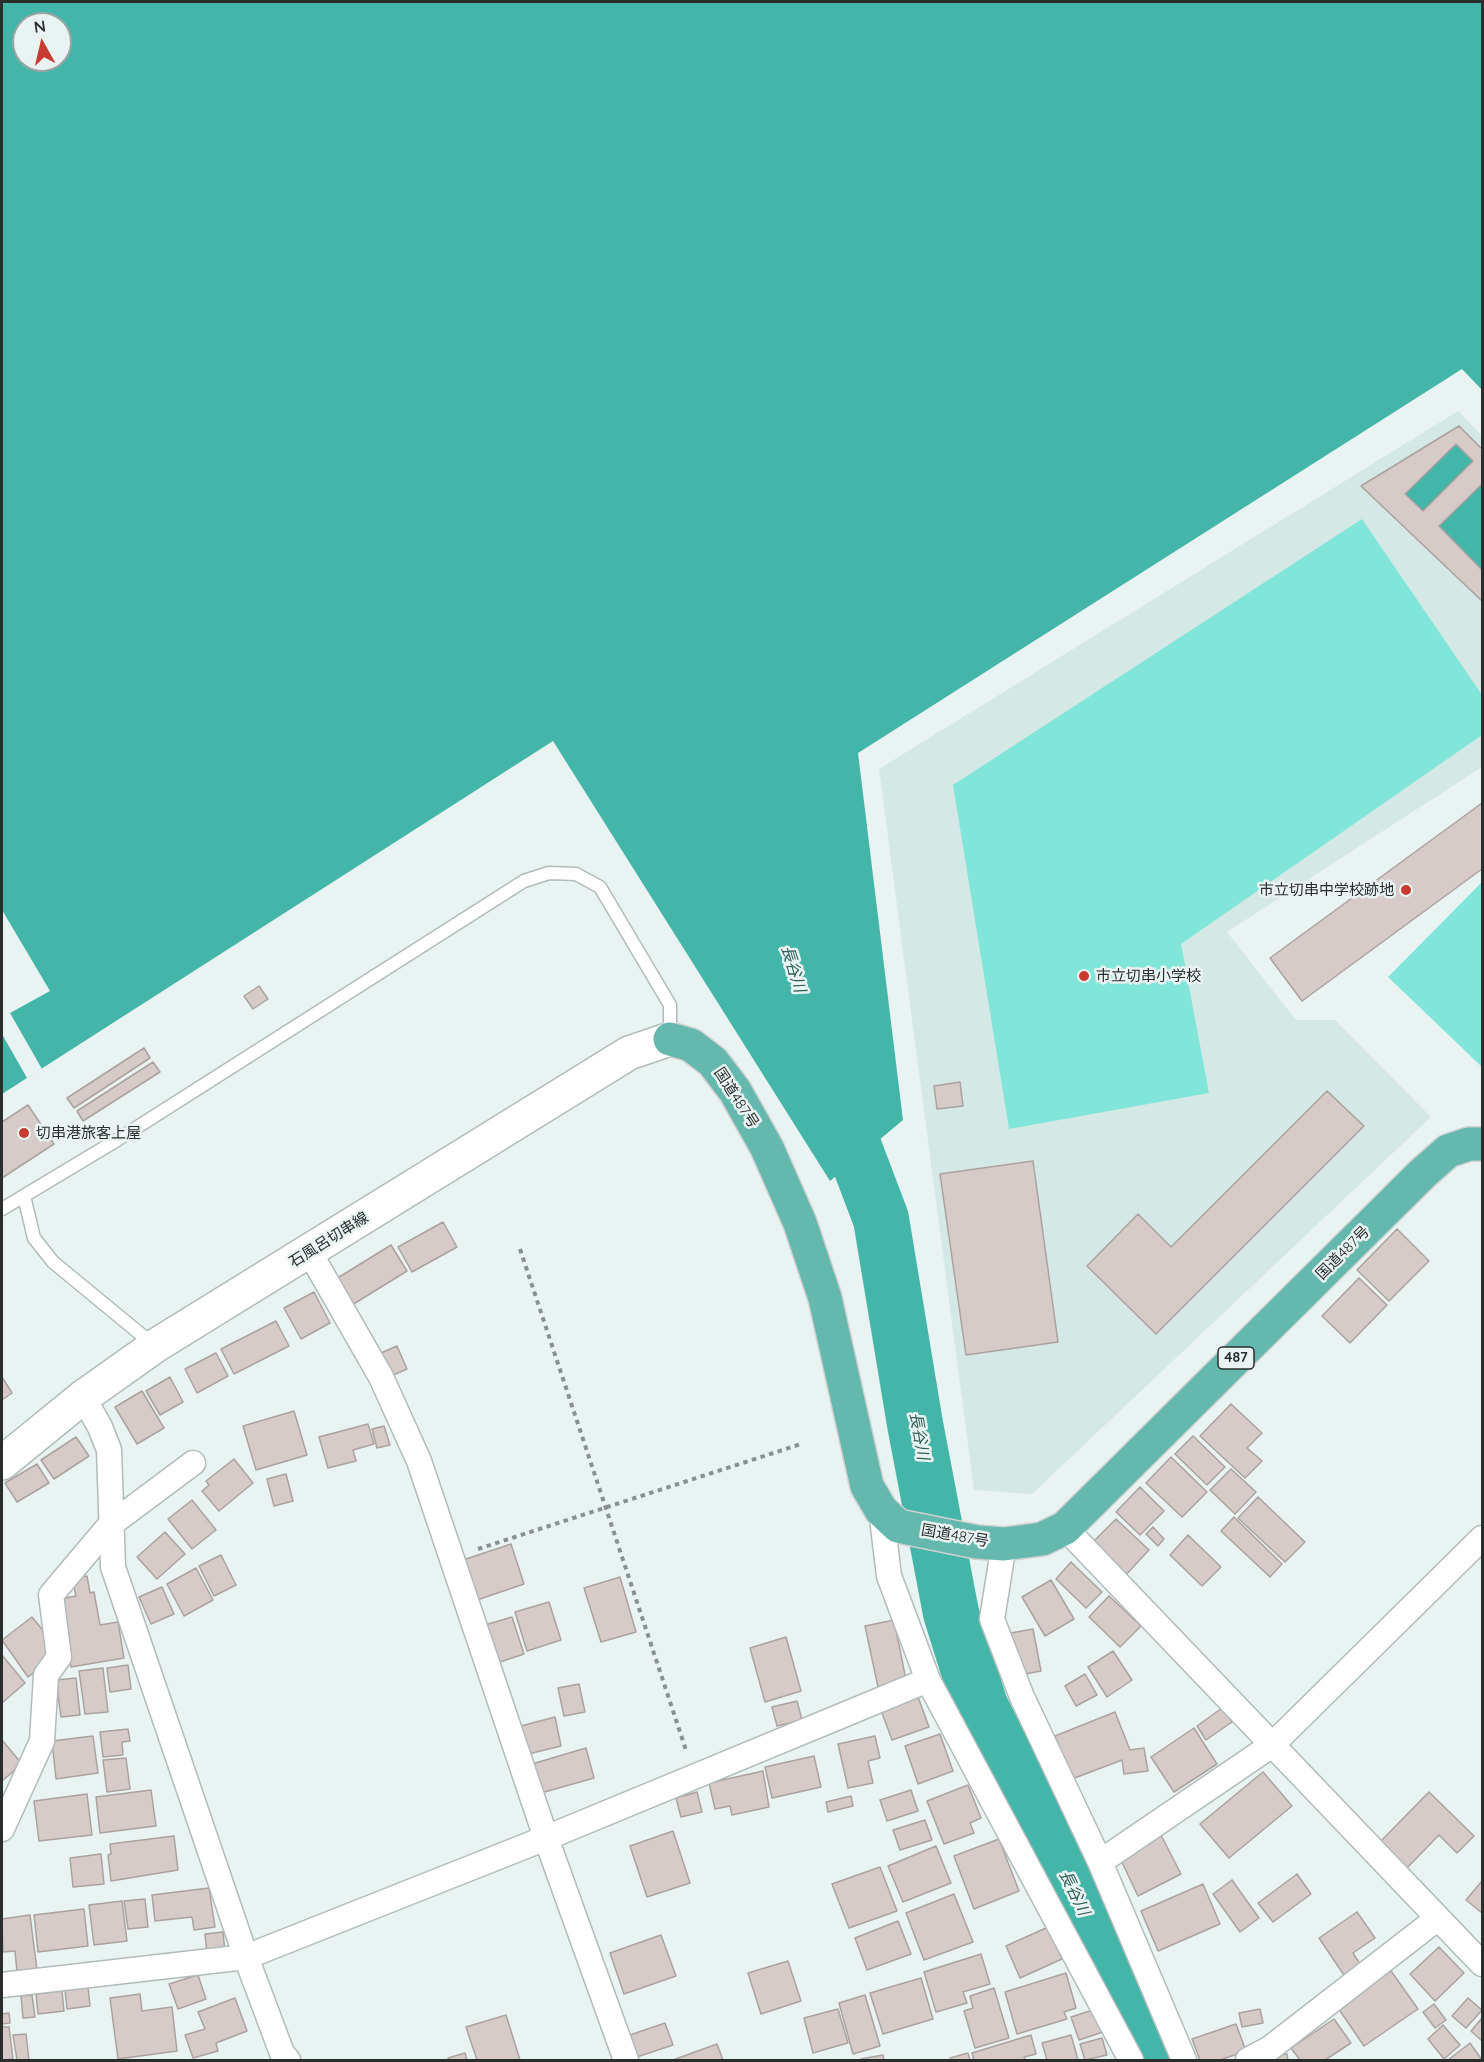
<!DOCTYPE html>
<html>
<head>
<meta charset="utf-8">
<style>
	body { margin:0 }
	#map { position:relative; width:1484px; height:2062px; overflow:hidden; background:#e9f4f2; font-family:Quicksand,sans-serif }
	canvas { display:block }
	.frame { position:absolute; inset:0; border:3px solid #292e2d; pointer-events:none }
	.north { position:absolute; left:12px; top:12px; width:60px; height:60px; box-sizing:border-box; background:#e9f4f2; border:2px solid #9ca5a3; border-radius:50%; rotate:352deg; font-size:16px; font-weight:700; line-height:24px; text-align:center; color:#292e2d }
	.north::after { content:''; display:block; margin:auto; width:21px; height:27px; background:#c73a2f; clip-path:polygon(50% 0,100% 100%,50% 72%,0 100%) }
</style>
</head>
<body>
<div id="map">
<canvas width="1484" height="2062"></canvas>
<div class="frame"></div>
<div class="north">N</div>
</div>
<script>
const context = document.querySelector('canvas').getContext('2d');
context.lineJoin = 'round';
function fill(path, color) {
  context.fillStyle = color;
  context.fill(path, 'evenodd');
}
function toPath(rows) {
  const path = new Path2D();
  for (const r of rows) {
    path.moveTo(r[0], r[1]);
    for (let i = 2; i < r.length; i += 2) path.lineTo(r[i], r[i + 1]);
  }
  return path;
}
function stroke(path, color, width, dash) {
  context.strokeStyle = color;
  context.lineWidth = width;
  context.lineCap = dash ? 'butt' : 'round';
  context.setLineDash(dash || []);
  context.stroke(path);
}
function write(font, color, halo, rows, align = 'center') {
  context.font = font + ' Quicksand,"Noto Sans JP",sans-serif';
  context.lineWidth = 5;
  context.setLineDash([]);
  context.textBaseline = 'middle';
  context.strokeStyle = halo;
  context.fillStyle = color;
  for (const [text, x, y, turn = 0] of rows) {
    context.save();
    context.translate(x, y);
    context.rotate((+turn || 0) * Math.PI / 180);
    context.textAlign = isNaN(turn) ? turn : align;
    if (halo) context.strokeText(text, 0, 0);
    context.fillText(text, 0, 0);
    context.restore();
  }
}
const built = toPath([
	[1458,411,1482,436,1482,767,1227,932,1296,1020,1335,1020,1431,1117,1032,1494,974,1490,879,769]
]);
const green = toPath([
	[1362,519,1482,695,1482,735,1181,944,1209,1093,1009,1129,953,785],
	[1482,882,1482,1067,1388,977]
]);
const water = toPath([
	[2,2,1482,2,1482,390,1462,369,858,753,903,1120,830,1181,553,741,2,1094],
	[24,24,60,24,60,60,24,60],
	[1456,444,1473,461,1423,511,1405,494],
	[1482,484,1482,570,1439,526]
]);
const pier = toPath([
	[2,910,50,991,10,1013,42,1069,27,1078,2,1034]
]);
const river = toPath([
	[831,1087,881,1219,915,1424,951,1613,980,1706,1157,2060]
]);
const building = toPath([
	[1459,426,1482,449,1482,484,1439,526,1482,570,1482,601,1361,486,1459,426],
	[1456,444,1473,461,1423,511,1405,494,1456,444],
	[1482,803,1482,869,1302,1001,1270,958,1482,803],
	[259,986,268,999,253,1009,244,996,259,986],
	[144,1048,150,1058,74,1108,67,1098,144,1048],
	[153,1062,160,1072,83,1121,77,1111,153,1062],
	[960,1082,963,1106,937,1109,934,1086,960,1082],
	[1327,1091,1364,1126,1156,1334,1087,1266,1138,1214,1171,1247,1327,1091],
	[28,1105,54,1144,2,1178,2,1122,28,1105],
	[1033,1161,1058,1342,966,1355,940,1174,1033,1161],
	[443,1222,457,1247,412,1272,398,1247,443,1222],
	[1397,1229,1429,1261,1389,1301,1357,1270,1397,1229],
	[391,1245,407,1271,352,1305,336,1279,391,1245],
	[1359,1278,1387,1305,1350,1343,1322,1316,1359,1278],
	[314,1292,330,1323,301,1339,284,1308,314,1292],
	[276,1321,289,1346,234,1374,221,1349,276,1321],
	[397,1346,407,1369,391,1376,381,1353,397,1346],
	[216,1353,228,1376,197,1393,185,1369,216,1353],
	[2,1377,12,1393,2,1400,2,1377],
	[170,1377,183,1402,160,1415,146,1391,170,1377],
	[142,1391,164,1428,137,1444,115,1407,142,1391],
	[1231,1404,1262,1433,1247,1448,1262,1461,1245,1478,1200,1436,1231,1404],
	[294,1411,307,1455,256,1470,243,1426,294,1411],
	[368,1424,374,1444,353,1450,356,1461,328,1468,319,1437,368,1424],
	[384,1426,390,1445,377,1448,372,1429,384,1426],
	[1193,1436,1225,1467,1207,1485,1175,1454,1193,1436],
	[76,1437,89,1456,54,1479,41,1460,76,1437],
	[1171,1457,1207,1492,1182,1517,1146,1483,1171,1457],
	[234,1459,253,1483,219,1511,202,1491,209,1485,206,1481,234,1459],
	[37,1464,49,1483,17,1502,5,1483,37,1464],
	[1231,1469,1256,1492,1235,1514,1210,1490,1231,1469],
	[286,1474,293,1501,274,1506,267,1479,286,1474],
	[1140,1487,1164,1511,1140,1535,1116,1512,1140,1487],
	[1258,1497,1305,1542,1285,1562,1238,1518,1258,1497],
	[192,1500,216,1530,192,1549,168,1519,192,1500],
	[1234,1517,1282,1564,1270,1577,1221,1531,1234,1517],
	[1116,1519,1149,1550,1123,1578,1089,1546,1116,1519],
	[1153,1527,1164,1539,1158,1546,1146,1534,1153,1527],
	[165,1532,185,1554,157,1579,137,1557,165,1532],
	[1188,1535,1221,1567,1202,1586,1170,1555,1188,1535],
	[511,1544,524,1584,471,1602,457,1562,511,1544],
	[221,1555,236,1585,214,1596,199,1566,221,1555],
	[1071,1562,1102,1592,1086,1608,1056,1579,1071,1562],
	[196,1568,213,1600,184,1616,167,1584,196,1568],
	[87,1576,90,1593,94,1592,100,1625,118,1622,124,1658,71,1667,60,1599,76,1596,74,1587,79,1577,87,1576],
	[620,1577,636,1632,601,1642,584,1588,620,1577],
	[1051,1580,1074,1619,1045,1636,1022,1597,1051,1580],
	[162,1587,174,1614,151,1624,139,1597,162,1587],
	[1109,1596,1141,1626,1120,1647,1089,1617,1109,1596],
	[549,1602,561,1640,527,1651,515,1612,549,1602],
	[32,1617,46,1634,50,1661,28,1677,2,1640,32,1617],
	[512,1617,524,1654,497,1663,485,1625,512,1617],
	[894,1620,906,1680,878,1687,865,1626,894,1620],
	[1033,1629,1041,1671,1020,1675,1011,1633,1033,1629],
	[786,1637,801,1691,765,1702,750,1648,786,1637],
	[1113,1651,1132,1680,1107,1697,1088,1667,1113,1651],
	[2,1655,25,1683,2,1703,2,1655],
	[128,1665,131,1689,110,1692,107,1668,128,1665],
	[103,1668,108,1712,85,1714,79,1671,103,1668],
	[1085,1674,1097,1695,1076,1706,1065,1686,1085,1674],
	[76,1678,80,1715,61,1717,56,1680,76,1678],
	[579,1684,585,1712,564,1716,558,1688,579,1684],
	[918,1697,929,1727,892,1740,881,1710,918,1697],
	[797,1701,802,1720,777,1726,772,1707,797,1701],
	[1222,1708,1232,1722,1206,1740,1197,1726,1222,1708],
	[1115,1712,1130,1750,1144,1748,1148,1771,1124,1774,1122,1760,1072,1779,1055,1736,1115,1712],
	[555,1717,561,1746,524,1755,517,1727,555,1717],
	[1194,1728,1217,1764,1174,1792,1151,1757,1194,1728],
	[128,1729,130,1741,122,1742,123,1755,103,1757,100,1732,128,1729],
	[940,1734,953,1771,918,1784,905,1746,940,1734],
	[93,1736,98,1773,56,1779,52,1741,93,1736],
	[875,1736,880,1758,868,1761,873,1783,848,1788,838,1744,875,1736],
	[2,1740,22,1764,2,1781,2,1740],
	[586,1748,594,1778,541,1793,532,1764,586,1748],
	[814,1756,821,1787,772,1798,765,1767,814,1756],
	[126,1758,130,1789,107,1792,103,1760,126,1758],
	[763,1771,769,1807,732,1815,730,1806,715,1809,709,1783,763,1771],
	[1263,1772,1292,1806,1229,1858,1200,1824,1263,1772],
	[968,1785,981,1818,970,1823,974,1833,944,1844,927,1801,968,1785],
	[151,1790,156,1826,100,1833,96,1797,151,1790],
	[911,1790,918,1811,887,1821,880,1800,911,1790],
	[697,1792,702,1812,681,1817,676,1798,697,1792],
	[1429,1792,1474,1836,1457,1853,1439,1835,1405,1870,1378,1844,1429,1792],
	[87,1794,92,1835,39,1841,34,1801,87,1794],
	[851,1796,853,1806,828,1812,826,1802,851,1796],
	[925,1820,932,1840,900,1850,893,1830,925,1820],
	[673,1831,690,1883,647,1897,630,1846,673,1831],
	[1161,1835,1181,1874,1138,1896,1119,1856,1161,1835],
	[174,1836,178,1870,111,1881,108,1855,111,1854,110,1844,174,1836],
	[999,1839,1019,1891,974,1909,954,1856,999,1839],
	[936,1846,951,1883,903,1902,888,1866,936,1846],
	[101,1854,104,1884,73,1887,70,1858,101,1854],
	[880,1867,897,1911,849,1928,832,1884,880,1867],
	[1297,1874,1311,1894,1273,1922,1258,1903,1297,1874],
	[1232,1880,1259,1918,1240,1932,1213,1894,1232,1880],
	[1482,1881,1482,1913,1466,1900,1482,1881],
	[1203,1884,1220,1924,1158,1951,1141,1911,1203,1884],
	[209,1888,215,1927,194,1930,192,1917,155,1921,152,1895,209,1888],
	[954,1894,973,1942,924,1960,906,1913,954,1894],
	[145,1899,148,1927,128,1929,124,1901,145,1899],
	[122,1901,127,1941,94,1945,89,1905,122,1901],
	[84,1909,88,1946,38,1952,34,1915,84,1909],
	[1357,1912,1375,1938,1353,1953,1362,1967,1346,1978,1319,1938,1357,1912],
	[30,1915,37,1970,17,1972,15,1951,3,1952,2,1919,30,1915],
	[898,1921,911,1954,867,1970,855,1938,898,1921],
	[1048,1927,1062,1959,1020,1978,1006,1946,1048,1927],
	[223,1932,225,1952,207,1954,205,1934,223,1932],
	[661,1935,676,1976,624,1994,610,1953,661,1935],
	[1439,1947,1464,1973,1435,2001,1410,1974,1439,1947],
	[981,1954,990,1984,963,1992,967,2003,936,2012,924,1972,981,1954],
	[788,1961,801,2001,761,2014,748,1973,788,1961],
	[1391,1971,1418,2009,1364,2046,1338,2008,1391,1971],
	[1066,1973,1076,2008,1064,2012,1067,2019,1017,2034,1005,1992,1066,1973],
	[198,1975,206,1999,178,2009,169,1984,198,1975],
	[921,1978,933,2019,883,2034,870,1993,921,1978],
	[88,1987,90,2006,67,2009,65,1990,88,1987],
	[994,1988,1009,2038,975,2048,964,2011,973,2008,970,1996,994,1988],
	[62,1991,64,2011,38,2014,36,1994,62,1991],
	[140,1994,142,2011,172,2007,177,2051,118,2059,110,1998,140,1994],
	[32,1995,35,2017,23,2018,21,1996,32,1995],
	[865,1995,880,2046,853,2054,839,2003,865,1995],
	[235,1998,247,2031,216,2043,218,2051,193,2058,185,2035,205,2029,198,2012,235,1998],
	[1468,1998,1482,2010,1466,2028,1452,2016,1468,1998],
	[1434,2004,1446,2020,1435,2028,1423,2012,1434,2004],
	[838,2009,848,2043,813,2053,804,2018,838,2009],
	[1096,2009,1103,2032,1079,2040,1071,2017,1096,2009],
	[1260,2009,1263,2023,1242,2027,1239,2013,1260,2009],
	[9,2013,10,2023,2,2024,2,2014,9,2013],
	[506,2015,520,2060,477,2060,466,2027,506,2015],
	[1482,2018,1482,2041,1471,2031,1482,2018],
	[1334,2019,1351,2043,1325,2060,1300,2060,1291,2048,1334,2019],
	[665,2023,673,2045,637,2057,630,2035,665,2023],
	[1236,2024,1246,2051,1220,2060,1200,2060,1192,2039,1236,2024],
	[1443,2025,1460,2045,1444,2059,1428,2039,1443,2025],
	[2,2027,9,2027,13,2059,2,2060,2,2027],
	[26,2034,29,2060,17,2060,13,2035,26,2034],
	[1031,2035,1036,2054,1024,2057,1025,2060,974,2060,972,2053,1031,2035],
	[1071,2035,1078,2060,1047,2060,1042,2043,1071,2035],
	[1102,2038,1107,2055,1085,2060,1080,2044,1102,2038],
	[1470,2043,1482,2060,1448,2060,1470,2043],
	[717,2044,723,2060,673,2060,717,2044],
	[465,2053,467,2060,449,2060,448,2058,465,2053],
	[968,2053,970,2060,951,2060,950,2058,968,2053],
	[1287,2054,1288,2060,1266,2060,1266,2057,1287,2054],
	[883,2055,884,2060,861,2060,861,2059,883,2055]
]);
const path = toPath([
	[520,1249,686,1750],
	[478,1549,801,1444]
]);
const service = toPath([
	[24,1196,34,1238,53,1262,155,1346],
	[2,1209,117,1140,524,881,549,873,576,874,600,887,670,1005,670,1039]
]);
const minor = toPath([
	[310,1253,381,1377,419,1461,546,1838,626,2060],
	[83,1397,100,1427,109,1450,113,1567,246,1957,282,2053,288,2060],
	[881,1510,889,1576,928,1680,1131,2060],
	[1065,1528,1482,1964],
	[1004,1544,992,1619,1022,1697,1100,1862,1184,2060],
	[2,1829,42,1741,46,1675,59,1657,51,1595,110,1525,193,1463],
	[1100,1862,1272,1745,1482,1538],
	[2,1985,246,1957,546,1838,928,1680],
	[1248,2060,1269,2049,1438,1918]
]);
const secondary = toPath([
	[2,1463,83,1397,155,1346,629,1053,670,1039]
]);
const trunk = toPath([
	[670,1039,691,1045,713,1062,735,1091,767,1148,800,1223,825,1298,867,1486,881,1510,898,1526,977,1542,1004,1544,1042,1539,1065,1528,1422,1174,1448,1151,1469,1144,1482,1144]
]);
const markers = [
	[1406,890,6,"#c73a2f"],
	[1084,976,6,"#c73a2f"],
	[24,1133,6,"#c73a2f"]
];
const shields = [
	[1236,1358,36]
];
const shieldNames = [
	["487",1236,1358]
];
const poiNames = [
	["市立切串中学校跡地",1394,890,"right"],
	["市立切串小学校",1096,976],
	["切串港旅客上屋",36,1133]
];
const streetNames = [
	["国道487号",736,1098,57],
	["石風呂切串線",329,1240,-32],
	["国道487号",1343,1253,-45],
	["国道487号",955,1536,10]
];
const waterNames = [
	["長谷川",793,969,73],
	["長谷川",919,1436,80],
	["長谷川",1074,1893,64]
];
fill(built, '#d4e8e5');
fill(green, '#81e6d9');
fill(water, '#44b5a9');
fill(pier, '#e9f4f2');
stroke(river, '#44b5a9', 56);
fill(building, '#d6cbc9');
stroke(building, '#aba2a0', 1.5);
stroke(service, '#b1bbba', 15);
stroke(minor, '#b1bbba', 27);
stroke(secondary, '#b1bbba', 36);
stroke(trunk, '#d0d1d1', 36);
stroke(path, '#89918f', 4, [4.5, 4.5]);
stroke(service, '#fff', 12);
stroke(minor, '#fff', 24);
stroke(secondary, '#fff', 33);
stroke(trunk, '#64b8ae', 33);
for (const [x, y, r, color] of markers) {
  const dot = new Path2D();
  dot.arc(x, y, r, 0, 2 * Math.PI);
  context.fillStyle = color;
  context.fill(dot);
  stroke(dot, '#e9f4f2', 2);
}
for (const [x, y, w] of shields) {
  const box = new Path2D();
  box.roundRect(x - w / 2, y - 11, w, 22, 4.5);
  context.fillStyle = '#e9f4f2';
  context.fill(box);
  stroke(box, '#292e2d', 1.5);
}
write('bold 14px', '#292e2d', null, shieldNames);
write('15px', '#292e2d', '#e9f4f2', poiNames, 'left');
write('15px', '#292e2d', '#e9f4f2', streetNames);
write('italic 16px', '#2d5d57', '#e9f4f2', waterNames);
</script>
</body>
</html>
